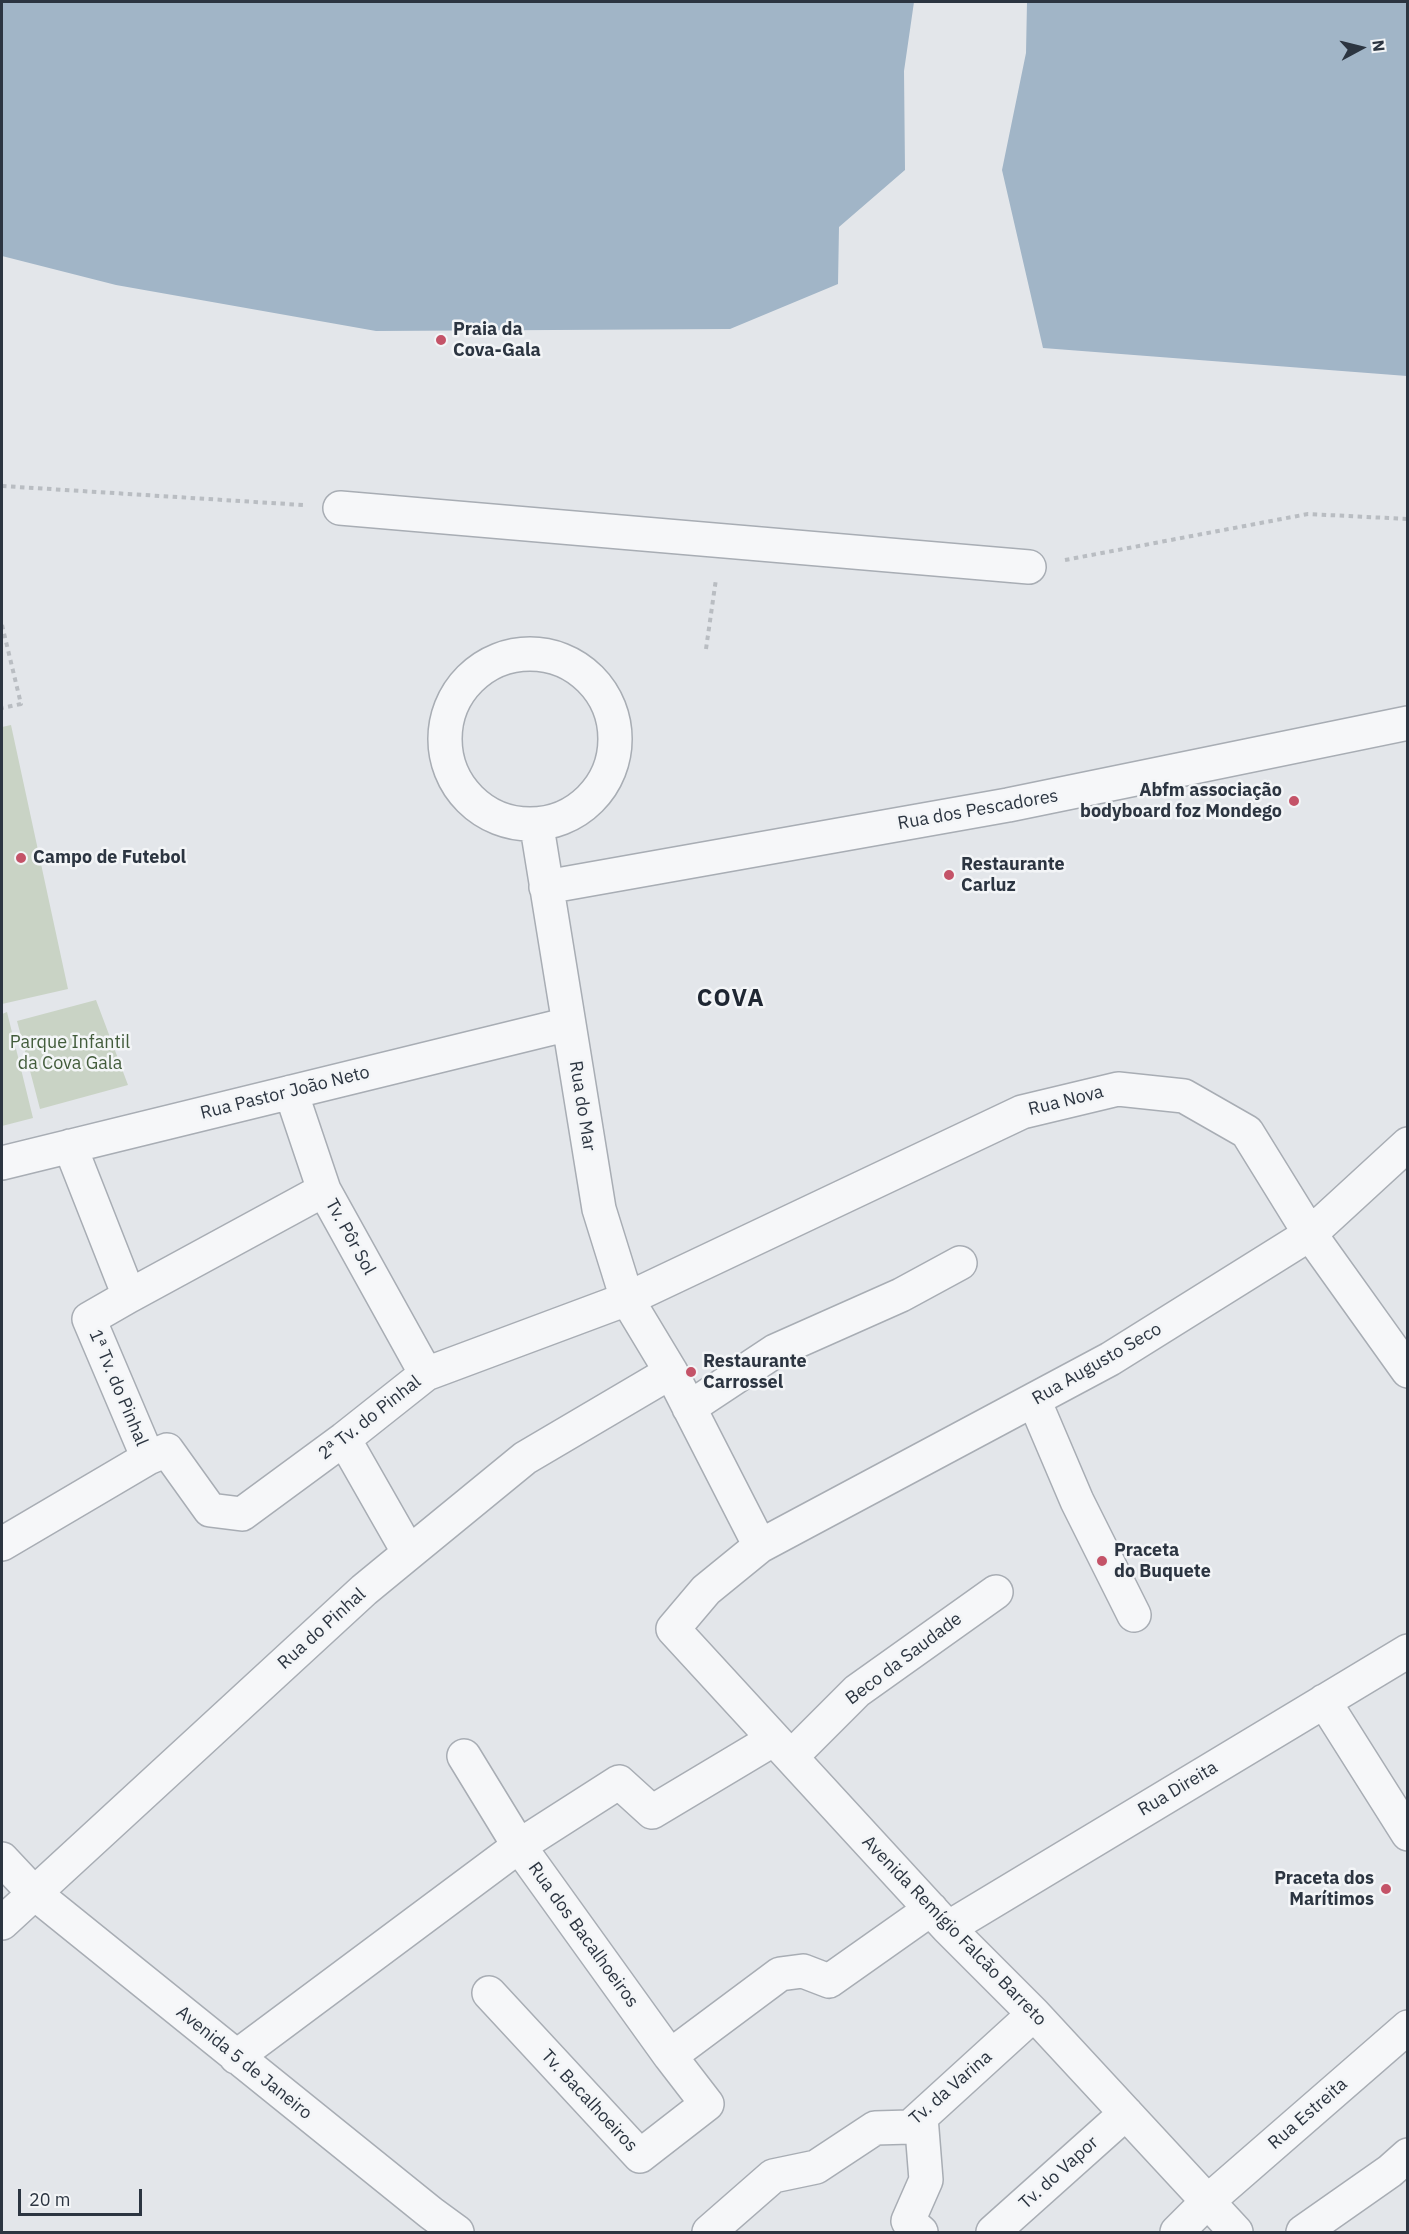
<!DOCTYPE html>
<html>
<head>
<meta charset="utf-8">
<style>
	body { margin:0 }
	#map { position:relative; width:1409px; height:2234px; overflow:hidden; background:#e3e6ea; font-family:"IBM Plex Sans",sans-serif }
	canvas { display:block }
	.frame { position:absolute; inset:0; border:3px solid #2c3541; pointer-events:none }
	.north { position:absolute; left:1331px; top:18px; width:60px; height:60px; -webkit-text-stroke:4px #f3f5f7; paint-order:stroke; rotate:83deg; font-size:16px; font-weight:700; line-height:24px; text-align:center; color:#2c3541 }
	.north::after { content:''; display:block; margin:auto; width:21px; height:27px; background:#2c3541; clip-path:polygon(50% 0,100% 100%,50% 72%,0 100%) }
	.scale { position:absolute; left:18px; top:2189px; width:124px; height:27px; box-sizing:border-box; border:3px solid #2c3541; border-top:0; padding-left:8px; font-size:18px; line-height:21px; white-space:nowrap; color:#2c3541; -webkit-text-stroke:4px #f3f5f7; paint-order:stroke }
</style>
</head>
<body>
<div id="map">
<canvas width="1409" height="2234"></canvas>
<div class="frame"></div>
<div class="north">N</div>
<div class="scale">20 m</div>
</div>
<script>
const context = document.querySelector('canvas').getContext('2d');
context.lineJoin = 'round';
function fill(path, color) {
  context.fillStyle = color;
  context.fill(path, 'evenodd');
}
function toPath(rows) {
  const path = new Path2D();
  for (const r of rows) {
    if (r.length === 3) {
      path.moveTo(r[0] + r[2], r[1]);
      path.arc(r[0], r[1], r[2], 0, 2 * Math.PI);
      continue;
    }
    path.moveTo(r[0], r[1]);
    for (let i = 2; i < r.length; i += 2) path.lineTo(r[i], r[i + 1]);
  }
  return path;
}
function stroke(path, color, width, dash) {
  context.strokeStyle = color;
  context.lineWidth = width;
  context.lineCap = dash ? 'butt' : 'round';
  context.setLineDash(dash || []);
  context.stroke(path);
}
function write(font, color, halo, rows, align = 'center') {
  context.font = font + ' "IBM Plex Sans",sans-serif';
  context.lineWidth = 5;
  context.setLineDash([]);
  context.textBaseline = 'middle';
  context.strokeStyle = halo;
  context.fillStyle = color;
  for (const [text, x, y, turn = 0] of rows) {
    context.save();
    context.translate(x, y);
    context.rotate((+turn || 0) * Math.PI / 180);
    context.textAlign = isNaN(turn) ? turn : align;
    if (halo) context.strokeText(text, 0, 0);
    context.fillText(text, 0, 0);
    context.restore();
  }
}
const green = toPath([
	[11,725,68,989,2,1004,2,727],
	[96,1000,128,1085,40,1109,17,1021],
	[7,1012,33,1118,2,1126,2,1014]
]);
const water = toPath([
	[2,2,914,2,904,71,905,170,839,227,838,284,730,329,376,331,116,285,2,256],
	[1027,2,1407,2,1407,376,1043,348,1002,170,1026,53]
]);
const path = toPath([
	[2,486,303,505],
	[1065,560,1308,514,1408,519],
	[2,625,21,704,2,708],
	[706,649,716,579]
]);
const street = toPath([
	[340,508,1029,567],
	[530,739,85],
	[537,827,599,1209,627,1299,671,1372,760,1546],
	[546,887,1008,805,1408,723],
	[291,1092,324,1190,426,1374],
	[2,1163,569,1024],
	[129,1296,324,1190],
	[1034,1400,1077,1501,1134,1615],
	[689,1408,775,1351,901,1295,960,1263],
	[344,1439,409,1553],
	[148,1458,167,1450,210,1510,242,1514,344,1439,426,1374,627,1299,1022,1112,1118,1089,1184,1096,1247,1132,1310,1234,1408,1371],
	[2,1544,148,1458,89,1319,129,1296,70,1146],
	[1324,1701,1408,1834],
	[464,1756,519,1846,619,1782,652,1812,774,1739],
	[791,1757,857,1691,996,1592],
	[2,1859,33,1892,431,2213,457,2232],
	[2,1923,364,1590,409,1553,525,1458,671,1372],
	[948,1928,1408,1651],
	[489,1993,640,2156,707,2104,670,2056],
	[236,2057,519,1846,670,2056,780,1974,803,1971,829,1981,931,1909],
	[709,2232,773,2176,816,2167,875,2128,910,2127,1034,2014],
	[921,2232,908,2221,926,2180,921,2117],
	[993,2232,1126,2113],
	[1177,2232,1208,2201,1408,2027],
	[1236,2232,1034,2014,948,1928,673,1629,706,1590,760,1546,1110,1359,1310,1234,1408,1144],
	[1303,2232,1390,2171,1408,2155]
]);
const markers = [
	[441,340,6,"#c45368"],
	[1294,801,6,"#c45368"],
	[21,858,6,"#c45368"],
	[949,875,6,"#c45368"],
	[691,1372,6,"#c45368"],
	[1102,1561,6,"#c45368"],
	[1386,1889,6,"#c45368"]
];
const poiNames = [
	["Praia da",453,330],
	["Cova-Gala",453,351],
	["Abfm associação",1282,791,"right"],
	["bodyboard foz Mondego",1282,812,"right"],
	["Campo de Futebol",33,858],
	["Restaurante",961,865],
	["Carluz",961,886],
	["Restaurante",703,1362],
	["Carrossel",703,1383],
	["Praceta",1114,1551],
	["do Buquete",1114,1572],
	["Praceta dos",1374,1879,"right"],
	["Marítimos",1374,1900,"right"]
];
const streetNames = [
	["Rua dos Pescadores",978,810,-10],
	["Rua Pastor João Neto",285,1093,-14],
	["Rua Nova",1066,1101,-14],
	["Rua do Mar",582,1106,81],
	["Tv. Pôr Sol",350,1237,61],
	["Rua Augusto Seco",1097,1364,-30],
	["1ª Tv. do Pinhal",118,1388,67],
	["2ª Tv. do Pinhal",370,1418,-38],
	["Rua do Pinhal",322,1629,-42],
	["Beco da Saudade",904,1659,-37],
	["Rua Direita",1178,1789,-31],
	["Avenida Remígio Falcão Barreto",954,1931,46],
	["Rua dos Bacalhoeiros",583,1935,54],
	["Avenida 5 de Janeiro",244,2063,39],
	["Tv. da Varina",951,2088,-41],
	["Tv. Bacalhoeiros",589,2101,47],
	["Rua Estreita",1308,2114,-41],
	["Tv. do Vapor",1059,2173,-42]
];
const parkNames = [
	["Parque Infantil",70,1043],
	["da Cova Gala",70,1064]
];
const districtNames = [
	["COVA",731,999]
];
fill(green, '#c9d3c5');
fill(water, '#a1b5c7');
stroke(street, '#a8adb4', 36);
stroke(path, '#b9bdc2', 4, [4.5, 4.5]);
stroke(street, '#f6f7f9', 33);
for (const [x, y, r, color] of markers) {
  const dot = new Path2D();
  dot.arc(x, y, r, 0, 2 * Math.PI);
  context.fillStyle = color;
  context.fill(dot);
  stroke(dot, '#f3f5f7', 2);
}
write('bold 18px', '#2c3541', '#f3f5f7', poiNames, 'left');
write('18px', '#2c3541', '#f3f5f7', streetNames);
write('18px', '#425c3b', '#f3f5f7', parkNames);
context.letterSpacing = '1.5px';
write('bold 24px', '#1e2632', '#f3f5f7', districtNames);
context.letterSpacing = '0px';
</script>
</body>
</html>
